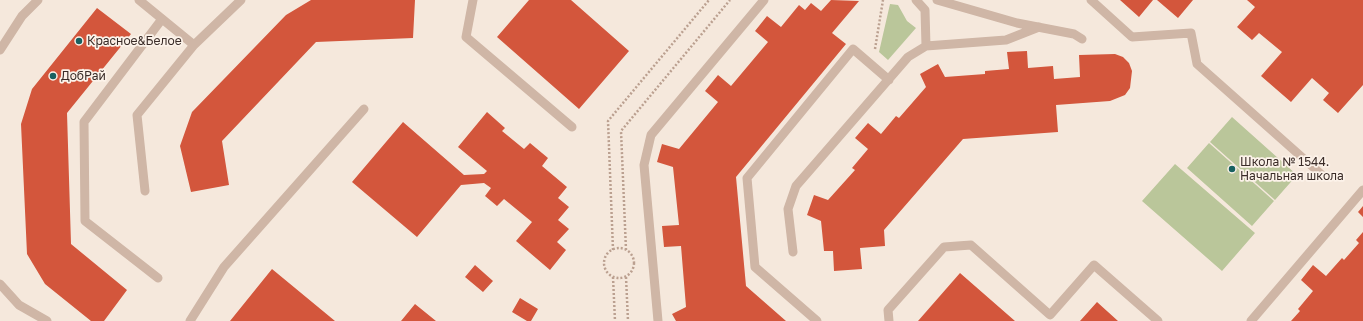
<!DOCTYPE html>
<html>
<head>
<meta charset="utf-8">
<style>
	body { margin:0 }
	canvas { display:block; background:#f5e8dc }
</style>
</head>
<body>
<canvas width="1363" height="321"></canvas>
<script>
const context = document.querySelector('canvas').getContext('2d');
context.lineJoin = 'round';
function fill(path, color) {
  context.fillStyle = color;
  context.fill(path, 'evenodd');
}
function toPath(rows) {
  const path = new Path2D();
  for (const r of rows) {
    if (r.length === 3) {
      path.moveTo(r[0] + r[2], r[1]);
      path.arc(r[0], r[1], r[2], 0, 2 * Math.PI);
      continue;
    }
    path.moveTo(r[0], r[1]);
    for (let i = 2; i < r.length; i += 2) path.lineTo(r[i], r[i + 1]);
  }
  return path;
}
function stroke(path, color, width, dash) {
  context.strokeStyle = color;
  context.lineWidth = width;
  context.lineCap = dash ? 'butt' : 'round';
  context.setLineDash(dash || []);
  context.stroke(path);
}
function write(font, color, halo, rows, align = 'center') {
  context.font = font + ' "Golos Text",sans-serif';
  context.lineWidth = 3.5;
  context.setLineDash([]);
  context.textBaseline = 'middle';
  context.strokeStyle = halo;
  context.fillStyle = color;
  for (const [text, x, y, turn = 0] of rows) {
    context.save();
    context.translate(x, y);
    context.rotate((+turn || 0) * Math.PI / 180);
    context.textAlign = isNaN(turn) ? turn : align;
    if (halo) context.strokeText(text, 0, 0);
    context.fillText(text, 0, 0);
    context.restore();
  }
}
const green = toPath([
	[890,4,898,5,907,21,916,28,888,60,879,52],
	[1232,117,1297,175,1275,200,1210,142],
	[1209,143,1274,201,1252,226,1187,168],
	[1175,164,1255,233,1222,271,1142,201]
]);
const building = toPath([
	[311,0,415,0,413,38,316,42,222,141,229,185,191,192,180,146,192,112,286,15],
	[529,0,571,0,629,51,579,109,497,37],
	[831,0,859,1,832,33,846,44,736,177,746,286,786,321,676,321,672,314,686,307,681,246,664,247,662,226,679,225,673,167,657,162,662,144,679,149,718,102,705,91,718,75,731,86,768,42,755,31,767,16,781,27,799,5,805,10,811,3,821,11],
	[1120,0,1153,0,1139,17],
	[1157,0,1193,0,1178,18],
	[1247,0,1363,0,1363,85,1338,113,1323,100,1329,93,1312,78,1291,102,1261,76,1282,52,1259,33,1252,40,1237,27,1255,7],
	[97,8,131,34,67,113,71,244,127,290,104,321,91,321,45,284,27,254,21,124,32,89],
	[1027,51,1028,68,1053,66,1054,79,1080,77,1079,55,1115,54,1123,57,1129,63,1132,71,1130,88,1125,95,1110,101,1056,105,1058,132,963,139,884,230,885,246,860,248,862,269,834,271,833,251,824,251,821,221,807,215,814,195,828,200,855,170,852,168,868,149,855,138,868,123,881,134,896,116,899,118,926,87,920,74,938,64,945,77,985,74,985,71,1009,69,1007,52],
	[487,112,505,128,502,131,524,149,530,143,548,158,542,166,567,187,558,198,569,207,558,220,569,229,557,242,566,250,550,270,516,241,532,222,504,199,497,206,485,196,491,188,484,183,461,185,417,237,352,182,403,122,464,175,484,174,487,171,458,147],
	[1363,206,1363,217,1358,212],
	[1363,232,1363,321,1291,321,1300,311,1298,309,1313,291,1301,280,1313,265,1326,276,1342,258,1344,260,1359,243,1356,240],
	[475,265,493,281,483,292,465,277],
	[272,269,335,321,230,321],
	[960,273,1015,321,918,321],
	[520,298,538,309,531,321,527,321,512,312],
	[1097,302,1118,321,1080,321],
	[415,304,436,321,401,321]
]);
const path = toPath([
	[875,49,883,0],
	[619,263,15],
	[613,250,608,121,709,0],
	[626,250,621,131,730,0],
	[613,277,615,321],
	[626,277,628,321]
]);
const lane = toPath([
	[139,0,194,45],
	[473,0,466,37,572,127],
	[916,0,925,10,926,46,1006,40,1039,27],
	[937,0,1017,23,1074,34,1082,39],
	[1091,0,1132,37,1191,33,1197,64,1322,175],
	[0,50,22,16,38,0],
	[145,191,137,115,194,45,241,0],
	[793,252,788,209,796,186,908,57,926,46],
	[158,278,85,221,84,122,162,19],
	[0,284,19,305,47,321],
	[190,321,224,267,364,109],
	[658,321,644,165,651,135,764,0],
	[817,321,755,267,747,178,853,49,889,80],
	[889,321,888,310,944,247,971,245,1050,315,1094,265,1158,321],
	[1251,321,1363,190]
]);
const markers = [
	[79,41,4,"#186161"],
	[53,76,4,"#186161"],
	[1232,169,4,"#186161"]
];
const poiNames = [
	["Красное&Белое",87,41],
	["ДобРай",61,76],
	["Школа № 1544.",1240,162],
	["Начальная школа",1240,176]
];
fill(green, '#bac69a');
fill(building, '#d3563c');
stroke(path, '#bba090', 2.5, [2, 2]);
stroke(lane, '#cfb6a6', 9);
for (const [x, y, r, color] of markers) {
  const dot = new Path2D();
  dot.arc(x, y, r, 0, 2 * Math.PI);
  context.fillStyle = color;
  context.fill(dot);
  stroke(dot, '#fcf2e9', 1.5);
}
write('12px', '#3a2c28', '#fcf2e9', poiNames, 'left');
</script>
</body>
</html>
